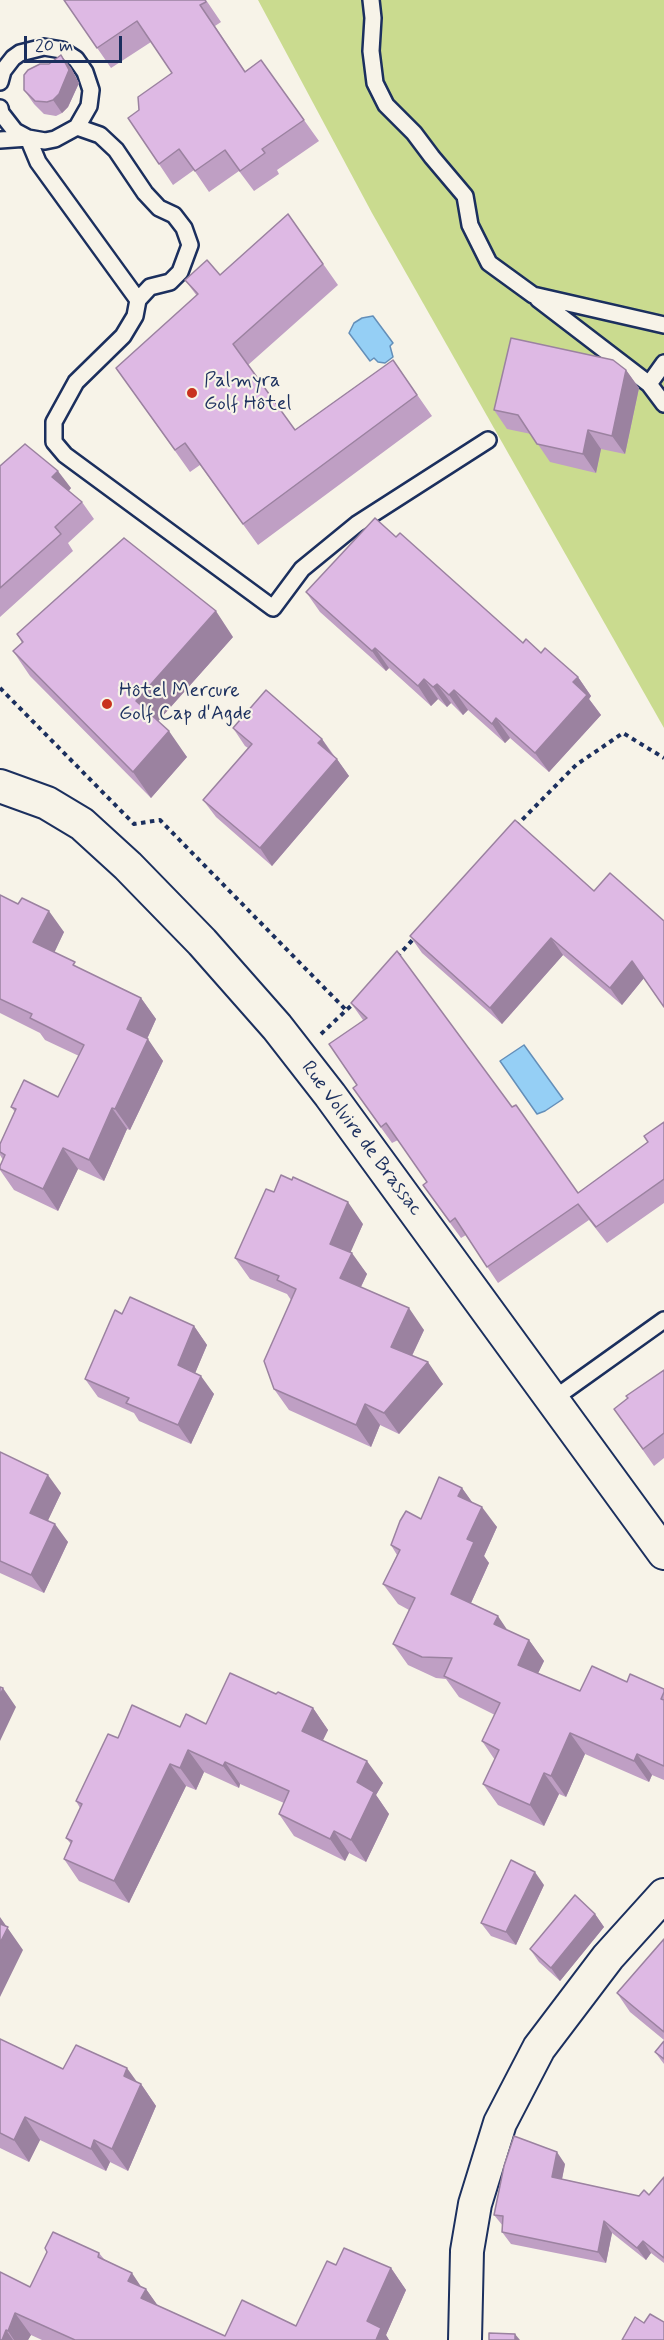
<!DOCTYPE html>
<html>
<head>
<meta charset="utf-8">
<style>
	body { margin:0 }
	#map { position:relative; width:664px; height:2340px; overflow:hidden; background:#f7f3e8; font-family:Mynerve,sans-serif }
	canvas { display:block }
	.scale { position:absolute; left:24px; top:36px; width:98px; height:27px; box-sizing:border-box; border:3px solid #1b2f5e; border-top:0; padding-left:8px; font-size:18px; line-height:21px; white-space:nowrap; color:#1b2f5e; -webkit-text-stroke:4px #f7f3e8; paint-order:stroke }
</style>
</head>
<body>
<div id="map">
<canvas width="664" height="2340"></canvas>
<div class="scale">20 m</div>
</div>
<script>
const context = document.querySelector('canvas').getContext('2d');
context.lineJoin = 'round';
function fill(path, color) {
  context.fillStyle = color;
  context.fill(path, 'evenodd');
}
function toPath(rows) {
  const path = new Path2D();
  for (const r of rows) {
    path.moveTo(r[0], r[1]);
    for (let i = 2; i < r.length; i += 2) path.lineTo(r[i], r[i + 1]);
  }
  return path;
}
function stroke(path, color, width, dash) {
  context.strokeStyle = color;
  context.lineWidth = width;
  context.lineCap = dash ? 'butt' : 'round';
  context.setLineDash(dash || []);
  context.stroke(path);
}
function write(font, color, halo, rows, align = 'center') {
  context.font = font + ' Mynerve,sans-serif';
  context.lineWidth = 4.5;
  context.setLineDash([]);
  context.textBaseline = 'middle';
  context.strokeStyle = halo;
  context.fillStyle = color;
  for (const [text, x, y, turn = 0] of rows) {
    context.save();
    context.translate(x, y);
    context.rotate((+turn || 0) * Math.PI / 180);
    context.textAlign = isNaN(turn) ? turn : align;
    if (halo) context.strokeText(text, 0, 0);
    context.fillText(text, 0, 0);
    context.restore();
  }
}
const green = toPath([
	[258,0,664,0,664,728,372,213]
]);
const water = toPath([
	[373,316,393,343,390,346,393,357,385,363,378,362,374,358,370,361,349,333,354,323,362,318,373,316],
	[524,1045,563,1099,545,1111,537,1114,500,1061,524,1045]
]);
const path = toPath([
	[0,688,134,824,160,820,347,1011],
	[516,826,576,765,623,733,664,758],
	[397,957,416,936],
	[321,1034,355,1002]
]);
const lane = toPath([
	[371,0,373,18,371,51,375,83,386,105,414,133,432,157,465,196,470,225,489,263,533,295,664,325],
	[0,82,3,71,13,58,20,53,44,47,62,50,76,59,85,72,91,90,89,106,77,127,55,139,45,141,28,138,15,131,1,113,0,108],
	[0,140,28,138,38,162,138,300,150,287,170,282,180,272,190,245,184,228,174,215,159,208,145,193,116,150,100,135,77,127],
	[538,299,649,384],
	[138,300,135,316,123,336,76,382,54,422,54,442,65,455,273,608,302,569,357,524,488,440],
	[664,363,649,384,664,404],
	[552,1400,664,1320]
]);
const street = toPath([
	[0,786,47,803,82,824,128,866,202,942,277,1027,330,1095,664,1553],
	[465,2340,467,2251,475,2204,500,2123,539,2048,608,1957,664,1895]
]);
const wall = toPath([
	[64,0,206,0,221,22,215,26,245,71,261,60,319,141,277,170,279,174,254,191,239,171,209,192,194,170,173,185,159,164,139,110,172,73,151,42,111,68],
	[61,55,71,68,79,83,68,107,62,113,56,116,44,114,34,104,24,90,49,64],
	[288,214,338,285,248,365,295,430,393,360,432,416,258,545,200,465,190,472,116,368,197,296,185,280,220,275],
	[626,370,639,388,625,454,601,449,596,473,550,462,531,434,507,429,494,410],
	[0,466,71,488,69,491,82,502,94,519,68,543,73,551,0,617],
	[396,537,523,643,541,653,578,677,591,696,589,699,601,715,549,772,510,738,505,743,468,710,463,715,451,703,447,707,438,699,431,706,389,668,386,671,320,612,306,592],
	[17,634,233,637,158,721,187,757,151,798,30,676,13,651,22,643],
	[233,728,322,739,349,776,272,866,216,817,203,800,248,748,245,746],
	[515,820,644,978,622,1005,563,955,502,1024,422,953,410,936],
	[0,895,64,932,54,952,79,968,141,998,156,1019,147,1039,163,1061,130,1130,127,1129,104,1181,78,1169,58,1211,14,1190,0,1170,0,1166,3,1160,0,1155,0,1144,15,1112,11,1107,58,1097,79,1056,45,1040,40,1033,0,1013],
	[351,1003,512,1107,578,1193,648,1142,664,1122,664,1203,607,1243,589,1220,498,1283,466,1235,461,1238,434,1201,427,1182,398,1140,392,1143,364,1104,357,1085,363,1020],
	[363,1224,350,1252,367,1274,361,1287,424,1330,412,1356,443,1384,399,1434,380,1425,371,1447,289,1410,274,1389,291,1300,287,1294,250,1279,235,1258],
	[122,1314,194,1326,207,1345,195,1373,214,1394,191,1444,139,1421,134,1413,98,1397,85,1379],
	[664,1370,664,1458,654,1466,614,1409],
	[0,1452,61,1493,48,1520,68,1542,44,1593,0,1573],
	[462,1488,472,1502,497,1527,484,1556,489,1563,471,1603,508,1631,529,1640,544,1661,538,1673,580,1691,627,1682,664,1689,664,1780,652,1775,649,1782,585,1754,566,1797,559,1794,544,1826,498,1805,483,1784,495,1760,482,1741,495,1715,459,1697,446,1679,436,1678,408,1665,393,1644,409,1610,398,1604,383,1584,397,1555,391,1545,421,1519],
	[276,1694,313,1708,328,1730,323,1740,383,1783,376,1795,389,1814,366,1862,349,1853,345,1861,294,1836,279,1814,284,1803,240,1784,239,1788,204,1772,196,1790,186,1786,129,1903,79,1881,64,1859,71,1844,66,1838,80,1808,76,1801,118,1738,180,1727,206,1724],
	[544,1885,516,1945,491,1936,481,1923],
	[595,1914,604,1927,560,1981,539,1962,530,1949],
	[664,1939,664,2040,630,2012,617,1993],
	[0,2039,63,2069,141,2084,156,2106,128,2171,110,2162,106,2171,40,2140,29,2162,0,2148],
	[664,2041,664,2064,655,2052],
	[565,2164,562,2179,639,2196,649,2195,664,2177,664,2263,651,2253,646,2260,612,2233,606,2263,511,2244,502,2232,503,2226,494,2215],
	[99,2253,104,2259,141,2287,146,2289,157,2305,225,2336,296,2326,336,2265,391,2268,406,2290,386,2335,389,2340,42,2340,31,2335,28,2340,0,2340,30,2287]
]);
const shadedWall = toPath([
	[61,55,71,68,79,83,68,107,62,113,53,100],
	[626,370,639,388,625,454,612,436],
	[588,430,601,449,596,473,583,454],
	[58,471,71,488,65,495,52,477],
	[216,611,233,637,153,727,136,701],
	[375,648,389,668,386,671,372,651],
	[578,677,591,696,589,699,601,715,549,772,535,753,573,682],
	[424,679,438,699,431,706,418,686],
	[437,684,451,703,447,707,433,687],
	[454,690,468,710,463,715,449,695],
	[496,718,510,738,505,743,492,724],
	[169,731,187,757,151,798,133,772],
	[322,739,334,757,318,743],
	[337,759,349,776,272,866,260,848],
	[49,911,64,932,49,964,33,942],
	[551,938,563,955,502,1024,490,1008],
	[632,961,644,978,622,1005,610,988],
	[141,998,156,1019,142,1050,127,1029],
	[148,1039,163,1061,130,1130,115,1109],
	[112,1108,127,1129,104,1181,89,1160],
	[63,1148,78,1169,58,1211,43,1189],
	[348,1202,363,1224,345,1265,330,1244],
	[352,1253,367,1274,355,1299,340,1278],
	[409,1308,424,1330,406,1368,391,1347],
	[194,1326,207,1345,191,1383,178,1365],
	[428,1362,443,1384,399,1434,384,1413],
	[201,1376,214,1394,191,1444,178,1425],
	[365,1404,380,1425,371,1447,356,1425],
	[48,1475,61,1493,43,1531,30,1513],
	[462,1488,477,1509,458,1496],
	[482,1507,497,1527,484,1556,489,1563,466,1614,451,1594,467,1539],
	[55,1524,68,1542,44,1593,31,1575],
	[498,1616,512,1637,494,1624],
	[529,1640,544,1661,532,1686,518,1665],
	[3,1688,16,1707,0,1741,0,1696],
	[313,1708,328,1730,317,1752,302,1731],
	[570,1733,585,1754,566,1797,551,1776],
	[188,1750,204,1772,196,1790,180,1768],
	[637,1754,652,1775,649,1782,634,1761],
	[367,1761,383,1783,376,1795,389,1814,366,1862,351,1840,357,1782],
	[225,1762,240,1784,239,1788,223,1766],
	[170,1764,186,1786,129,1903,114,1881],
	[544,1773,559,1794,544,1826,530,1805],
	[334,1831,349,1853,345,1861,330,1839],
	[535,1872,544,1885,516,1945,506,1932],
	[595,1914,604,1927,560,1981,551,1968],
	[0,1917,23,1950,0,1997],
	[127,2068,140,2086,141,2084,156,2106,128,2171,112,2149,124,2076],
	[25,2117,40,2140,29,2162,14,2140],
	[94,2140,110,2162,106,2171,91,2149],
	[557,2152,565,2164,560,2189,552,2177],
	[604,2221,612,2233,606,2263,598,2252],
	[643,2241,651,2253,646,2260,637,2248],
	[391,2268,406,2290,386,2335,389,2340,376,2340,367,2321],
	[132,2273,144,2291,146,2289,161,2310,157,2320,128,2281],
	[15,2313,31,2335,28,2340,14,2340,8,2331],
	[6,2330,13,2340,2,2340],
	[515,2334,520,2340,515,2340]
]);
const building = toPath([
	[64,0,205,0,206,2,200,5,245,72,261,60,304,120,262,149,265,153,240,171,225,150,195,171,179,149,159,164,128,118,139,110,138,97,172,73,137,21,97,48,64,0],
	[61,55,69,70,59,94,53,100,47,102,35,101,24,90,24,75,28,70,40,64,49,64,61,55],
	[288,214,323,264,233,344,295,430,393,360,417,395,243,524,185,443,175,450,116,368,198,294,185,280,207,260,220,275,288,214],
	[511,338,613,360,626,370,612,436,588,430,583,454,537,444,518,415,494,410,511,338],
	[25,444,58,471,52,477,82,502,55,527,61,534,0,588,0,466,25,444],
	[375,518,396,537,400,533,523,643,526,639,541,653,545,648,578,677,573,682,587,695,535,753,496,718,492,724,454,690,449,695,437,684,433,687,424,679,418,686,375,648,372,651,306,592,375,518],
	[124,538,216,611,136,701,169,731,133,772,13,651,23,642,17,634,124,538],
	[266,690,322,739,318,743,337,759,260,848,203,800,252,744,233,728,266,690],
	[515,820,594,891,610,873,664,921,664,1007,632,961,610,988,551,938,490,1008,410,936,515,820],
	[0,895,18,904,22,898,49,911,33,942,75,962,73,965,141,998,127,1029,148,1039,115,1109,112,1108,89,1160,63,1148,43,1189,0,1169,0,1166,5,1155,0,1152,0,1144,16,1109,11,1107,24,1080,58,1097,84,1045,30,1018,32,1014,0,999,0,895],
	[397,951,512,1107,516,1105,578,1193,648,1142,644,1136,664,1122,664,1179,596,1227,578,1204,487,1267,455,1218,450,1222,423,1185,427,1182,386,1123,381,1127,353,1088,357,1085,329,1044,367,1018,351,1003,397,951],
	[281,1175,292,1180,293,1177,348,1202,330,1244,352,1253,340,1278,409,1308,391,1347,428,1362,384,1413,365,1404,356,1425,274,1389,264,1361,296,1289,277,1280,279,1276,235,1258,266,1189,274,1192,281,1175],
	[130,1297,194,1326,178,1365,201,1376,178,1425,126,1403,129,1398,85,1379,115,1310,122,1314,130,1297],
	[664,1370,664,1433,643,1449,614,1409,628,1398,626,1396,664,1370],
	[0,1452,48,1475,30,1513,55,1524,31,1575,0,1561,0,1452],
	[439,1477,462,1488,458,1496,482,1507,467,1539,474,1542,451,1594,498,1616,494,1624,529,1640,518,1665,580,1691,592,1666,627,1682,630,1674,664,1689,664,1692,661,1699,664,1700,664,1766,637,1754,634,1761,570,1733,551,1776,544,1773,530,1805,483,1784,499,1750,482,1741,500,1703,444,1676,452,1658,422,1657,393,1644,415,1598,383,1584,400,1550,391,1545,400,1521,406,1511,421,1519,439,1477],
	[230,1673,276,1694,278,1692,313,1708,302,1731,367,1761,357,1782,374,1792,351,1840,334,1831,330,1839,279,1814,289,1791,225,1762,223,1766,188,1750,180,1768,170,1764,114,1881,64,1859,72,1841,66,1838,82,1804,76,1801,108,1734,118,1738,132,1705,180,1727,186,1714,206,1724,230,1673],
	[0,1687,3,1688,0,1696,0,1687],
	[511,1860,535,1872,506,1932,481,1923,511,1860],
	[575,1895,595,1914,551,1968,530,1949,575,1895],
	[0,1924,8,1927,0,1943,0,1924],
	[664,1939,664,2032,617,1993,664,1939],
	[0,2039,63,2069,76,2045,127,2068,124,2076,141,2084,112,2149,94,2140,91,2149,25,2117,14,2140,0,2133,0,2039],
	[664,2041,664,2059,655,2052,664,2041],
	[514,2136,557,2152,552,2177,639,2196,644,2190,649,2195,664,2177,664,2258,643,2241,637,2248,604,2221,598,2252,502,2232,503,2216,494,2215,504,2166,514,2136],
	[53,2232,99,2253,98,2257,132,2273,128,2281,146,2289,141,2298,225,2336,242,2300,296,2326,327,2261,336,2265,344,2248,391,2268,367,2321,381,2328,376,2340,75,2340,15,2313,8,2331,6,2330,2,2340,0,2340,0,2272,30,2287,47,2252,45,2248,53,2232],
	[650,2314,664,2322,664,2340,622,2340,635,2317,644,2323,650,2314],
	[489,2333,515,2334,515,2340,489,2340,489,2333]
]);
const markers = [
	[192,393,6,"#c8321e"],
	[107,704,6,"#c8321e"]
];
const poiNames = [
	["Palmyra",204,382],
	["Golf Hôtel",204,405],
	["Hôtel Mercure",119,692],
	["Golf Cap d'Agde",119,715]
];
const streetNames = [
	["Rue Volvire de Brassac",361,1139,53]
];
fill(green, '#cadb8f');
fill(water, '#95cff5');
stroke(water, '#648fb9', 1.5);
stroke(lane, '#1b2f5e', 20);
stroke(street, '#1b2f5e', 36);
stroke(path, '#1b2f5e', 4, [4.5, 4.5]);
stroke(lane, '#f7f3e8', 15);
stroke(street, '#f7f3e8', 32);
fill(wall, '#bf9fc4');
fill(shadedWall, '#9b82a0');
fill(building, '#deb9e4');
stroke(building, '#9b82a0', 1.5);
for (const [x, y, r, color] of markers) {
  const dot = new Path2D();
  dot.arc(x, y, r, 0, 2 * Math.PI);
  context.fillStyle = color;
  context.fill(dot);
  stroke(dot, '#f7f3e8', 2);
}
write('20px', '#1b2f5e', '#f7f3e8', poiNames, 'left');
write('20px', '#1b2f5e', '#f7f3e8', streetNames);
</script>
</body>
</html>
